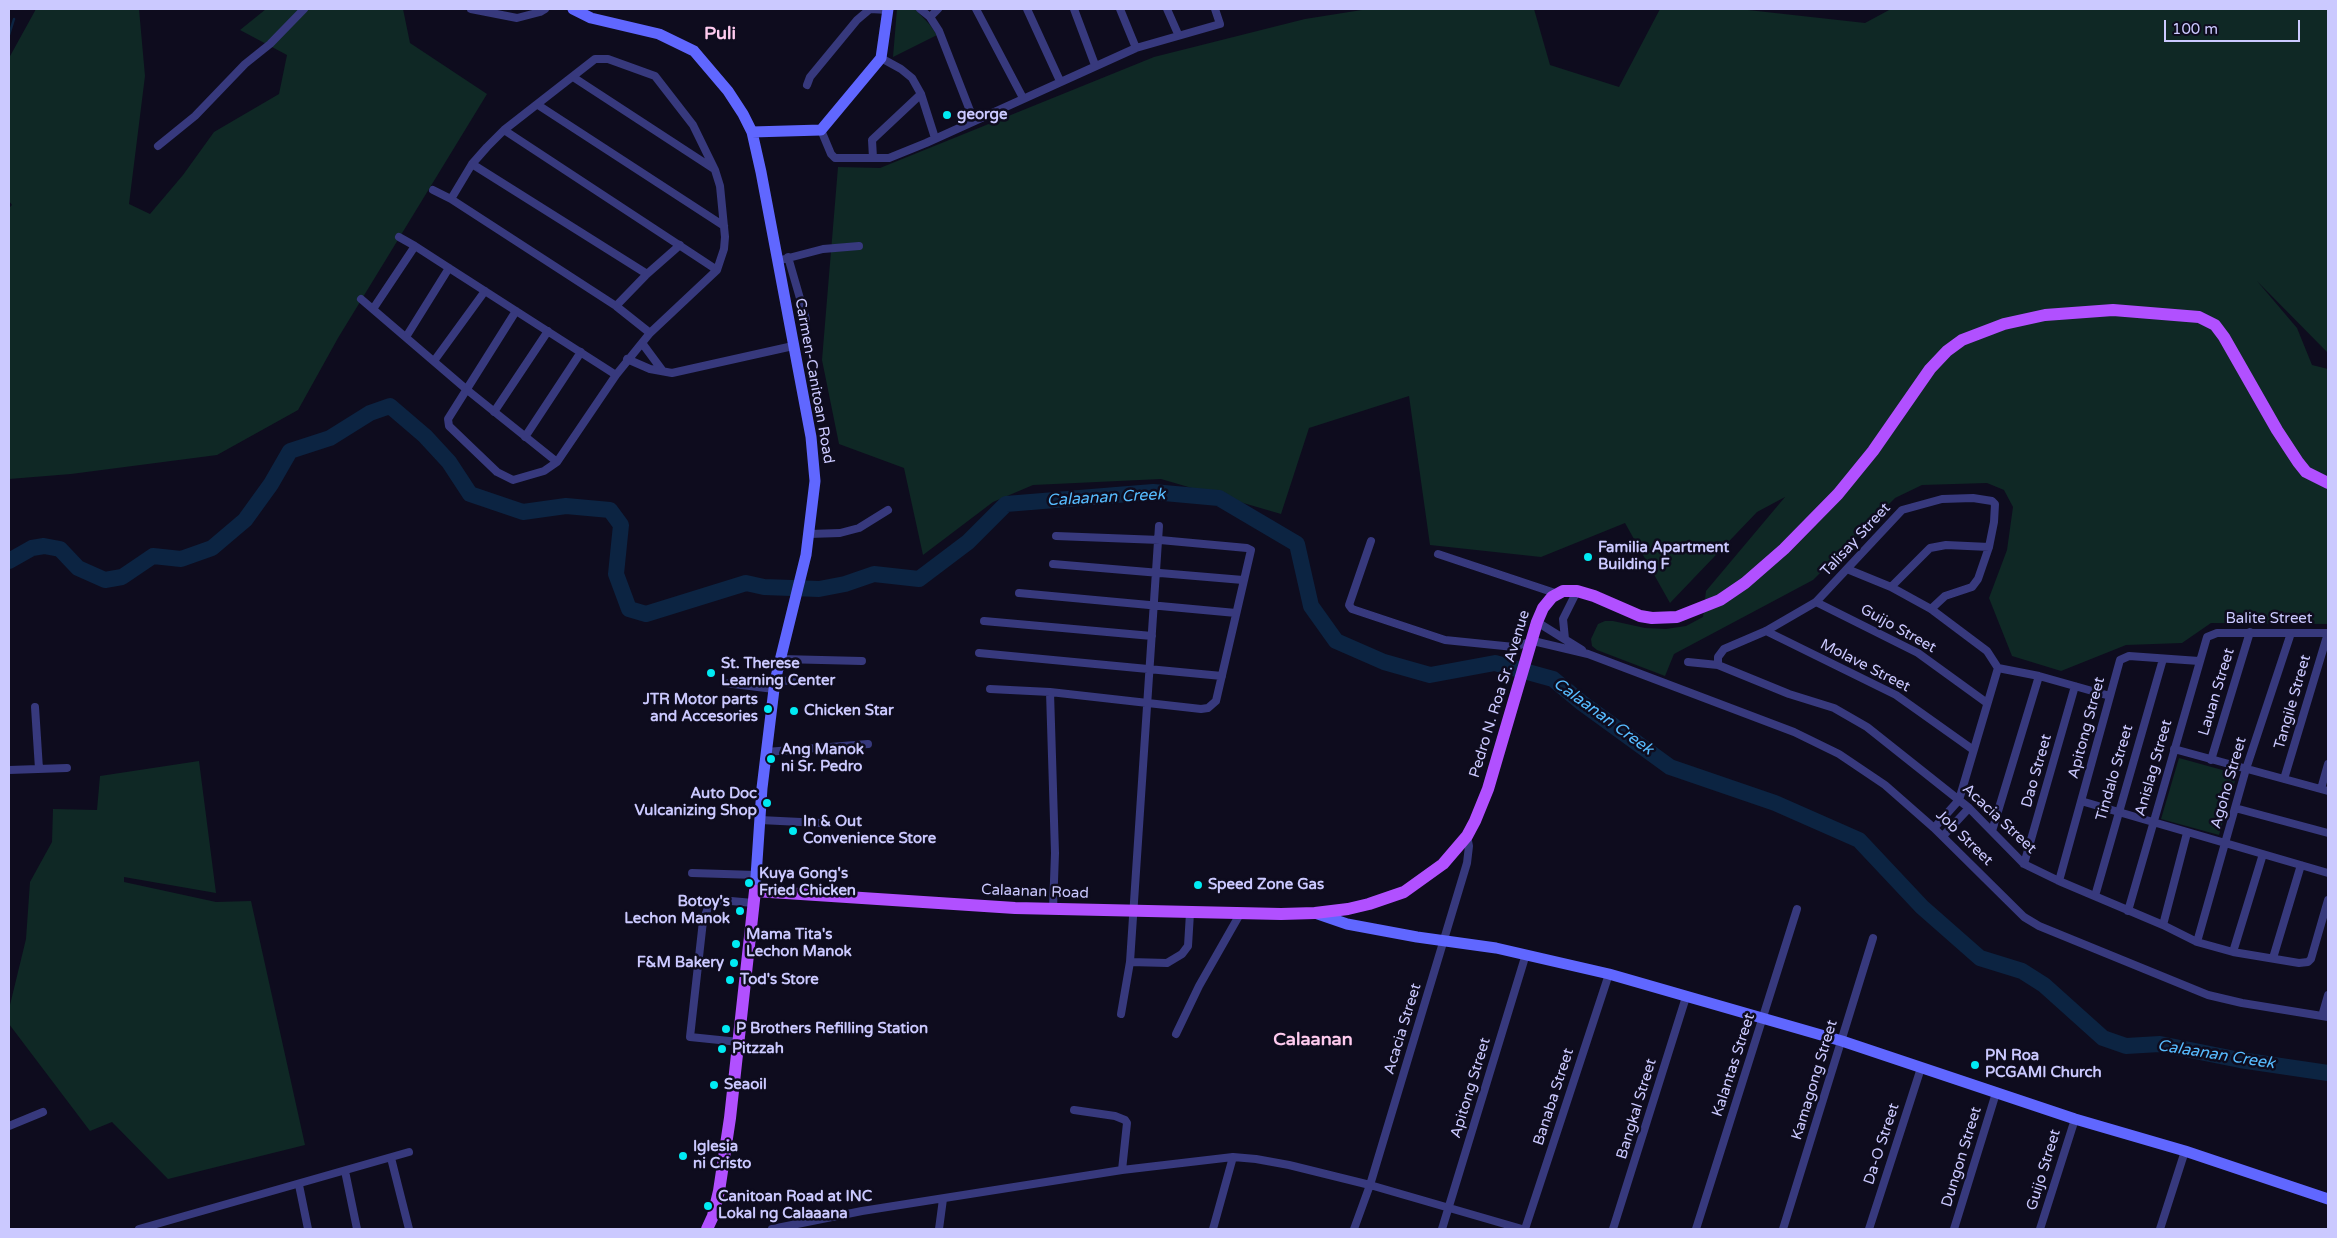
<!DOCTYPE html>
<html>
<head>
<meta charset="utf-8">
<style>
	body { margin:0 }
	#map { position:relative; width:2337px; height:1238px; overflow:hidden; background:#0e0c1e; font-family:"Varela Round",sans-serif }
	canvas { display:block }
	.frame { position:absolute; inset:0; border:10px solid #cbc9ff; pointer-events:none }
	.scale { position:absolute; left:2164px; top:20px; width:136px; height:22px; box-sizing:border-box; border:2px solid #cbc9ff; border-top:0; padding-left:6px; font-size:15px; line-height:18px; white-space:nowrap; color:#cbc9ff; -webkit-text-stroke:4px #0e0c1e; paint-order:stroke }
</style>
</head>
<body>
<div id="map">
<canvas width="2337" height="1238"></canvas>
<div class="frame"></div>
<div class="scale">100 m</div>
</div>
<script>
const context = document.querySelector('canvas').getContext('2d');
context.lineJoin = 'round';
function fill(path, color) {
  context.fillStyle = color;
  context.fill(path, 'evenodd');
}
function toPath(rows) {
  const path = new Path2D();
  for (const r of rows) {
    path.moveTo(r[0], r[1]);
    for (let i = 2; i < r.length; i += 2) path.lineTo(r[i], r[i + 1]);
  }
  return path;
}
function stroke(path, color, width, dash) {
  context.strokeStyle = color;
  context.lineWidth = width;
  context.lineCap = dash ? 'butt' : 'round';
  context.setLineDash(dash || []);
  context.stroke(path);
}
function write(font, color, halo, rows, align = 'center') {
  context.font = font + ' "Varela Round",sans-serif';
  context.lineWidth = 5;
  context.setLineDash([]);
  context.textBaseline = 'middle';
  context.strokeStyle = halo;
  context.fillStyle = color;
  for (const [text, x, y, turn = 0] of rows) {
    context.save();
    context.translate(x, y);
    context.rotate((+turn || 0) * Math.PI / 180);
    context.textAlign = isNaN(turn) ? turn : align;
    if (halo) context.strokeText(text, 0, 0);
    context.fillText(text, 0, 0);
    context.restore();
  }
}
const green = toPath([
	[36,9,139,9,145,76,129,204,150,214,183,175,214,132,279,94,287,55,240,30,266,9,403,9,410,43,487,94,338,338,298,410,217,455,71,474,9,479,9,208,12,205,9,201,9,58],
	[897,9,915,9,930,25,937,35,893,57],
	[1368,9,1534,9,1550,65,1619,87,1660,9,1739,9,1865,23,1891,9,2328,9,2328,353,2257,281,2297,328,2312,365,2328,369,2328,624,2211,623,2182,643,2126,645,2061,671,2012,656,1989,598,2007,550,2013,507,2004,490,1987,483,1922,485,1895,498,1813,580,1674,654,1665,676,1597,650,1592,646,1591,639,1598,624,1605,621,1613,621,1645,628,1666,629,1686,626,1703,617,1706,591,1785,497,1757,512,1670,603,1625,523,1541,557,1430,545,1409,396,1309,428,1281,514,1161,479,1033,485,993,502,923,555,904,468,839,444,822,360,838,167,880,168,1154,57,1305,19],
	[2179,758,2237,774,2219,835,2161,819],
	[199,761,216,893,124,877,124,882,216,902,251,901,305,1145,168,1179,112,1122,90,1131,9,1024,9,1009,26,939,30,882,52,842,53,809,97,810,100,776]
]);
const stream = toPath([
	[9,35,14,19]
]);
const river = toPath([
	[9,561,32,548,44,546,60,549,78,568,105,580,122,577,153,556,181,559,212,548,245,520,271,484,290,451,330,438,370,413,390,406,425,436,449,462,470,494,523,512,566,506,610,510,621,525,616,574,629,609,646,614,746,583,764,587,819,589,845,584,874,574,919,579,968,542,1006,504,1153,492,1219,498,1297,544,1311,606,1336,641,1384,662,1430,675,1495,663,1553,679,1582,703,1670,767,1775,803,1859,840,1922,907,1980,958,2022,971,2044,985,2103,1038,2126,1046,2160,1044,2240,1060,2328,1073]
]);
const street = toPath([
	[471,9,517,18,540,12,545,9],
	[920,9,930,17,939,31,974,121],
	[976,9,1023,98],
	[1027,9,1060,81],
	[1074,9,1095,65],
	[1120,9,1136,48],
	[1167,9,1178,34],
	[930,17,938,9],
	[881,58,901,69,912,78,921,94,935,138],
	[573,77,714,169],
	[807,85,810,77,857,20,870,9,888,10],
	[538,105,724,226],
	[504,130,717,270],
	[821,130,831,154,835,158,889,158,926,143,1136,48,1220,24,1215,9],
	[158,146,195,116,245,64,270,44,304,9],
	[873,158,872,140,921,94],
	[472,164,647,274],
	[433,190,451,199,472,164,487,147,504,130,595,59,608,59,655,76,693,125,715,170,720,186,725,237,724,249,717,270,650,333,616,375],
	[451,199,616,306,650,333],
	[399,237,415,246,449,268,516,311,616,375,557,462,544,471,513,480,497,472,449,426,448,419,516,311],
	[788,257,806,319],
	[777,261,823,249,859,246],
	[361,299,466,389,557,462],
	[616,306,647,274,680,245],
	[373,309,415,246],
	[406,337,449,268],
	[642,343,662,370],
	[627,359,650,369,672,373,793,346],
	[434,361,485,291],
	[494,412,548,331],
	[525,437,581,352],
	[809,534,840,533,859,528,888,510],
	[1371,541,1349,605,1352,609,1445,640,1514,647,1533,641,1588,654,1794,732,1839,754,1885,785,1934,828,2024,917,2039,926,2208,995,2242,1003,2328,1017],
	[1438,554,1558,594],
	[1053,564,1243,580],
	[1847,569,1891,587,1931,609,1987,651,1998,668],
	[1891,587,1930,548,1946,545,1989,547],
	[1019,593,1236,613],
	[1816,602,1918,653,1987,703],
	[984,621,1152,636],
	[1537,622,1582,650],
	[1766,631,1896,695,1972,749],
	[1565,639,1563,619,1577,591],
	[979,653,1222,676],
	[781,659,862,661],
	[1688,662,1718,665,1789,694,1834,708,1867,727,1969,808,2024,864,2059,881,2163,925,2197,942,2233,952,2299,963,2308,962,2311,959,2328,900],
	[1718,665,1718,657,1724,649,1766,631,1816,602,1902,510,1942,499,1973,498,1992,501,1995,504,1994,522,1989,547,1978,579,1972,587,1945,596,1931,609],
	[1998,668,2039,676,2110,696],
	[775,681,829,680],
	[725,683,774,689],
	[990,689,1050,692,1201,709,1208,708,1216,701,1251,550,1247,548,1160,540,1056,536],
	[1050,692,1055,853,1053,909],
	[35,707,39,769],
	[2174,749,2328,791],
	[766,752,868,744],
	[2211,760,2250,632],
	[9,770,67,768],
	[2284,779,2328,633],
	[2321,789,2328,764],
	[2081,801,2328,873],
	[2235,808,2328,833],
	[760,820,821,823],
	[1934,828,1959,800,1998,668],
	[1992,831,2039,676],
	[1943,836,1969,808],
	[2024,864,2075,686],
	[692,873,756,875],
	[2059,881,2120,660,2129,656,2199,661],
	[2095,896,2163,659],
	[2128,911,2207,637,2217,633,2328,633],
	[2163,925,2187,833],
	[2197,942,2246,769,2291,633],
	[2233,952,2263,854],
	[2273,958,2301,865],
	[1130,962,1167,963,1182,954,1188,946,1190,913],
	[1121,1014,1130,962,1159,526],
	[2322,1016,2328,995],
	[1176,1034,1199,986,1240,914],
	[739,1042,690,1037,703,921,708,908,720,900,753,903],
	[1074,1110,1115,1116,1125,1120,1127,1123,1122,1170],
	[9,1126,43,1112],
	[391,1158,409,1229],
	[345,1171,357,1229],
	[299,1185,308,1229],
	[139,1229,409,1152],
	[772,1229,862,1211,1122,1170,1233,1157,1256,1159,1289,1165,1370,1185,1522,1229],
	[939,1229,943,1199],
	[1213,1229,1233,1157],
	[1354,1229,1370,1185,1467,863,1469,846,1467,836],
	[1442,1229,1526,954],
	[1525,1229,1609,974],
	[1613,1229,1686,997],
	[1696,1229,1797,909],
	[1783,1229,1873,938],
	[1869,1229,1921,1068],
	[1954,1229,1996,1093],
	[2040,1229,2075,1119],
	[2160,1229,2185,1151]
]);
const secondary = toPath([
	[573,9,591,18,659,34,694,51,728,91,743,114,752,132,761,172,811,437,815,481,806,555,775,681,762,788,755,891],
	[752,132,821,130,881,58,888,9],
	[1315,913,1347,924,1417,937,1496,948,1609,974,1842,1041,2075,1119,2185,1151,2328,1199]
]);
const primary = toPath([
	[707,1229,713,1216,719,1191,730,1118,755,891,1015,908,1281,914,1315,913,1348,909,1369,904,1404,892,1443,864,1467,836,1475,821,1488,789,1537,622,1543,608,1552,597,1563,591,1577,591,1594,596,1640,616,1652,618,1677,617,1720,600,1745,583,1784,549,1838,494,1873,451,1930,369,1947,351,1962,340,2004,324,2045,315,2113,310,2199,317,2215,325,2224,337,2277,430,2298,462,2306,472,2328,483]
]);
const markers = [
	[947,115,5,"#00ebf3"],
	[1588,557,5,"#00ebf3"],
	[711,673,5,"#00ebf3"],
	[768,709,5,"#00ebf3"],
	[794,711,5,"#00ebf3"],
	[771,759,5,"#00ebf3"],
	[767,803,5,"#00ebf3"],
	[793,831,5,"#00ebf3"],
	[749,883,5,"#00ebf3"],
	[1198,885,5,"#00ebf3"],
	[740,911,5,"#00ebf3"],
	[736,944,5,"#00ebf3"],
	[734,963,5,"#00ebf3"],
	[730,980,5,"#00ebf3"],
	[726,1029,5,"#00ebf3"],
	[722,1049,5,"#00ebf3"],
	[1975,1065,5,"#00ebf3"],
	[714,1085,5,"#00ebf3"],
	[683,1156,5,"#00ebf3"],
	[708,1206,5,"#00ebf3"]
];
const poiNames = [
	["george",957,115],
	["Familia Apartment",1598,548],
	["Building F",1598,565],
	["St. Therese",721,664],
	["Learning Center",721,681],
	["JTR Motor parts",758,700,"right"],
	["and Accesories",758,717,"right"],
	["Chicken Star",804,711],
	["Ang Manok",781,750],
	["ni Sr. Pedro",781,767],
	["Auto Doc",757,794,"right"],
	["Vulcanizing Shop",757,811,"right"],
	["In & Out",803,822],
	["Convenience Store",803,839],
	["Kuya Gong's",759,874],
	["Fried Chicken",759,891],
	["Speed Zone Gas",1208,885],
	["Botoy's",730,902,"right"],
	["Lechon Manok",730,919,"right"],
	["Mama Tita's",746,935],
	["Lechon Manok",746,952],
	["F&M Bakery",724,963,"right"],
	["Tod's Store",740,980],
	["P Brothers Refilling Station",736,1029],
	["Pitzzah",732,1049],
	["PN Roa",1985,1056],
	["PCGAMI Church",1985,1073],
	["Seaoil",724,1085],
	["Iglesia",693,1147],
	["ni Cristo",693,1164],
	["Canitoan Road at INC",718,1197],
	["Lokal ng Calaaana",718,1214]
];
const streetNames = [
	["Carmen-Canitoan Road",814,381,80],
	["Talisay Street",1856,540,-47],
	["Balite Street",2269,619],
	["Guijo Street",1898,629,29],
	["Molave Street",1865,666,27],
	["Lauan Street",2217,692,-73],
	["Pedro N. Roa Sr. Avenue",1500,694,-73],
	["Tangile Street",2293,702,-74],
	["Apitong Street",2087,728,-75],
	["Anislag Street",2154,768,-74],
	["Dao Street",2037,771,-74],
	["Tindalo Street",2115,773,-74],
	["Agoho Street",2229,783,-74],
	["Acacia Street",1999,819,43],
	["Job Street",1964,838,44],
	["Calaanan Road",1035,892,2],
	["Acacia Street",1403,1029,-73],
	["Kalantas Street",1734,1065,-72],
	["Kamagong Street",1815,1080,-73],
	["Apitong Street",1471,1088,-73],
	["Banaba Street",1554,1097,-72],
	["Bangkal Street",1637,1109,-73],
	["Da-O Street",1882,1144,-72],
	["Dungon Street",1962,1157,-73],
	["Guijo Street",2044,1170,-73]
];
const waterNames = [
	["Calaanan Creek",1106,498,-3],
	["Calaanan Creek",1603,717,36],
	["Calaanan Creek",2216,1055,9]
];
const quarterNames = [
	["Puli",720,34],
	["Calaanan",1313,1040]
];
fill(green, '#0f2825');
stroke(stream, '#0c2442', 2.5);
stroke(river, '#0c2442', 16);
stroke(street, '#37397d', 8);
stroke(secondary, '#6067ff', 11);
stroke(primary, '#b150ff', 12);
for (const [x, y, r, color] of markers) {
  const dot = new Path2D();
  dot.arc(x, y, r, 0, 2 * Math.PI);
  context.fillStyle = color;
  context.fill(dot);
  stroke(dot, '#0e0c1e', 2);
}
write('bold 15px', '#cbc9ff', '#0e0c1e', poiNames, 'left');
write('15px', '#cbc9ff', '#0e0c1e', streetNames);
write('italic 16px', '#57bcff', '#0e0c1e', waterNames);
write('bold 18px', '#ffcbef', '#0e0c1e', quarterNames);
</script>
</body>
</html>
